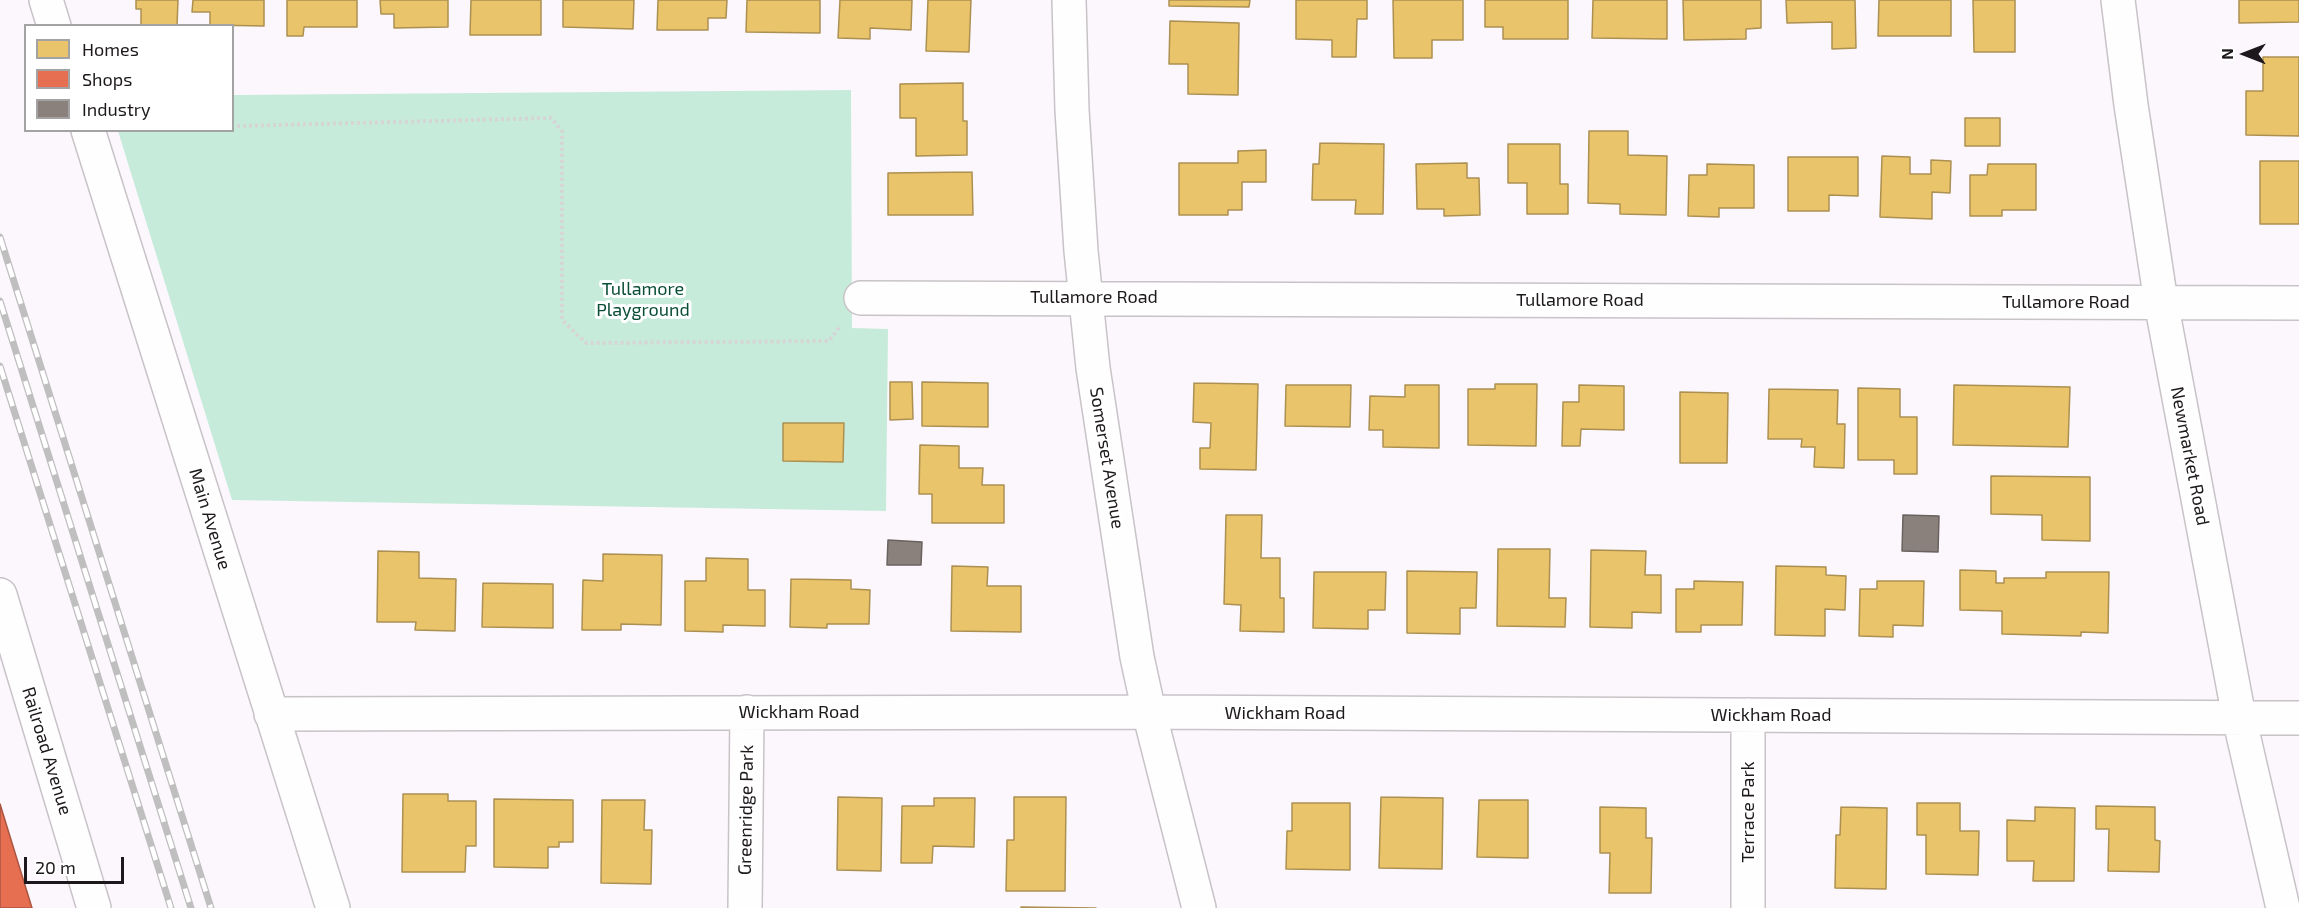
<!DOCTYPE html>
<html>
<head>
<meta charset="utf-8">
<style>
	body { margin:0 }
	#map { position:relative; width:2299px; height:908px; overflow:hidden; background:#fcf7fc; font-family:"Exo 2",sans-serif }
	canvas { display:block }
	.legend { position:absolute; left:24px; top:24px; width:210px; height:108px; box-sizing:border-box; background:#fff; border:2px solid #a4a3a4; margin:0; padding:8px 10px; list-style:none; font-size:18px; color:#1c181b }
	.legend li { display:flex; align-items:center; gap:12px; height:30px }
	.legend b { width:30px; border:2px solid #a4a3a4 }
	.north { position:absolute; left:2215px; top:24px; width:60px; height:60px; -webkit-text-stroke:4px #fff; paint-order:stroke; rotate:270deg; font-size:16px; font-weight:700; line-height:24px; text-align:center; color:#1c181b }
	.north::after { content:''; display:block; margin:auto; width:21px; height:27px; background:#1c181b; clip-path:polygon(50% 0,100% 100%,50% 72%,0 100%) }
	.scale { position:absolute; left:24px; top:857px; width:100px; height:27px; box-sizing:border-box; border:3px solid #1c181b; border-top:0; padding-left:8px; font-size:18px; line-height:21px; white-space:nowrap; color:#1c181b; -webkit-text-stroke:4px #fff; paint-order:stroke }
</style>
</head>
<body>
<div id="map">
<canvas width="2299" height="908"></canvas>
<ul class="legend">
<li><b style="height:16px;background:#e9c46a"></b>Homes</li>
<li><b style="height:16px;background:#e76f51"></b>Shops</li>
<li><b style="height:16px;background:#8a817c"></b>Industry</li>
</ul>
<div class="north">N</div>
<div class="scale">20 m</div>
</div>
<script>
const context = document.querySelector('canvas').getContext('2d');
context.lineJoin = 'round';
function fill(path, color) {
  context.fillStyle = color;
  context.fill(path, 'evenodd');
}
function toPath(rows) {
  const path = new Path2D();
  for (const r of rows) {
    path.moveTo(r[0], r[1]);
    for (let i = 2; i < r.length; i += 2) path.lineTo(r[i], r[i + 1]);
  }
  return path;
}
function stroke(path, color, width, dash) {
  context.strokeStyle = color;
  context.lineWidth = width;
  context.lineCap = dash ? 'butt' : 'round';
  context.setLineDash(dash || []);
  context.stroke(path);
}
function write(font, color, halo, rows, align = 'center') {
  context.font = font + ' "Exo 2",sans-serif';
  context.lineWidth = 6;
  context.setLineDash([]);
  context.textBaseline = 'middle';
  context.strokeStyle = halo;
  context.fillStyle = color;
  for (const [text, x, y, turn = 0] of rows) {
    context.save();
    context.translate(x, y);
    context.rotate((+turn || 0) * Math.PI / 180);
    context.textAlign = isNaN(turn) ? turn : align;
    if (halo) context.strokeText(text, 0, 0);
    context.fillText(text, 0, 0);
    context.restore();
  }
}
const green = toPath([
	[851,90,852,328,888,329,886,511,232,500,118,131,232,130,233,95]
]);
const homes = toPath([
	[136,0,178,0,177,26,141,26,141,9,136,9,136,0],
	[193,0,264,0,264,26,210,25,210,12,192,12,193,0],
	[287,0,357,0,357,27,304,27,303,36,287,36,287,0],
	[380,0,448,0,448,27,394,28,394,14,381,14,380,0],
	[471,0,541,0,541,35,470,35,471,0],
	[563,0,634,0,633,29,563,27,563,0],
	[658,0,727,0,726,18,708,18,708,30,657,30,658,0],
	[747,0,820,0,820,33,746,32,747,0],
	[840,0,912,0,911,30,870,28,870,39,838,38,840,0],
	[928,0,971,0,969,52,926,51,928,0],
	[1169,0,1250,0,1249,7,1169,6,1169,0],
	[1296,0,1367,0,1367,19,1357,19,1356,57,1332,57,1332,40,1296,39,1296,0],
	[1393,0,1463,0,1463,40,1432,40,1432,58,1394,58,1393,0],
	[1485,0,1568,0,1568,39,1503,39,1503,27,1485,27,1485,0],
	[1593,0,1667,0,1667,39,1592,38,1593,0],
	[1683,0,1761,0,1761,28,1746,29,1746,39,1684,40,1683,0],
	[1786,0,1855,0,1856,48,1832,49,1832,22,1787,23,1786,0],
	[1879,0,1951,0,1951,36,1878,36,1879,0],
	[1973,0,2015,0,2015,52,1974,52,1973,0],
	[2239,0,2299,0,2299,22,2239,23,2239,0],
	[1170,21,1239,23,1238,95,1188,94,1188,64,1169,64,1170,21],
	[2263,57,2299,57,2299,136,2246,135,2246,91,2263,91,2263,57],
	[963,83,963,121,967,121,967,155,916,156,916,118,900,118,900,84,963,83],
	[1965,118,2000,118,2000,146,1965,146,1965,118],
	[1589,131,1628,131,1628,155,1667,156,1666,215,1620,214,1620,204,1588,203,1589,131],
	[1320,143,1384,144,1383,214,1355,214,1356,200,1312,200,1313,164,1319,164,1320,143],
	[1508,144,1560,144,1560,184,1568,184,1568,214,1527,214,1527,183,1508,183,1508,144],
	[1266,150,1266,182,1242,182,1242,210,1228,210,1228,215,1179,215,1179,163,1238,163,1238,151,1266,150],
	[1882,156,1910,157,1910,174,1931,174,1931,160,1951,161,1950,193,1932,192,1932,219,1880,217,1882,156],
	[1788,157,1858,157,1858,196,1829,195,1829,211,1788,211,1788,157],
	[2260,161,2299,161,2299,224,2260,224,2260,161],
	[1467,163,1467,178,1479,178,1480,215,1444,216,1444,209,1417,209,1416,164,1467,163],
	[1707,164,1754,165,1754,208,1719,208,1719,217,1688,216,1689,175,1707,175,1707,164],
	[1988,164,2036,164,2036,210,2002,210,2002,216,1970,216,1970,175,1987,175,1988,164],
	[972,172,973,215,888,215,888,173,972,172],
	[890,382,912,382,913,419,890,420,890,382],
	[922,382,988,383,988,427,922,426,922,382],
	[1194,383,1258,384,1256,470,1200,469,1200,448,1210,448,1211,423,1193,422,1194,383],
	[1495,384,1537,384,1536,446,1468,445,1468,389,1495,389,1495,384],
	[1286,385,1351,385,1350,427,1285,426,1286,385],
	[1405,385,1439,385,1439,448,1383,447,1383,430,1369,430,1370,396,1405,397,1405,385],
	[1579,385,1624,386,1624,430,1581,429,1580,446,1562,446,1563,402,1579,402,1579,385],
	[1954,385,2070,387,2068,447,1953,445,1954,385],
	[1858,388,1900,389,1900,417,1917,417,1917,474,1894,474,1894,460,1858,460,1858,388],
	[1769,389,1838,390,1837,424,1845,424,1844,468,1814,467,1815,447,1801,447,1802,439,1768,439,1769,389],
	[1680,392,1728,393,1727,463,1680,463,1680,392],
	[783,423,844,423,843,462,783,461,783,423],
	[920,445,959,446,959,468,983,468,982,485,1004,485,1004,523,932,523,932,494,919,494,920,445],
	[1991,476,2090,477,2090,541,2042,540,2042,515,1991,514,1991,476],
	[1226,515,1262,515,1261,558,1280,558,1280,598,1284,598,1284,632,1240,631,1241,605,1224,604,1226,515],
	[1498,549,1550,549,1549,598,1566,598,1565,627,1497,626,1498,549],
	[1591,550,1646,551,1645,575,1661,575,1661,613,1632,612,1632,628,1590,627,1591,550],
	[378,551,419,552,419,578,456,579,455,631,415,630,416,622,377,622,378,551],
	[603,554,662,555,661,625,621,624,621,630,582,630,583,580,603,581,603,554],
	[706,558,748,559,748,590,765,590,765,626,723,625,723,632,685,631,685,581,706,581,706,558],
	[952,566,988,567,987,586,1021,586,1021,632,951,631,952,566],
	[1776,566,1826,567,1826,575,1846,576,1845,610,1825,609,1825,636,1775,635,1776,566],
	[1960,570,1996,571,1996,583,2004,583,2004,578,2046,578,2046,572,2109,572,2108,633,2081,632,2081,636,2002,634,2002,611,1960,610,1960,570],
	[1407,571,1477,572,1476,608,1460,608,1460,634,1407,633,1407,571],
	[1314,572,1386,572,1385,610,1368,610,1368,629,1313,628,1314,572],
	[791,579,851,580,851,589,870,590,869,624,827,624,827,628,790,627,791,579],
	[1694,581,1743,582,1742,625,1701,625,1701,632,1676,632,1676,589,1694,589,1694,581],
	[1877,581,1924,581,1923,626,1893,625,1893,637,1859,636,1860,589,1877,589,1877,581],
	[483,583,553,584,553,628,482,627,483,583],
	[403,794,448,794,448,801,476,801,476,846,466,846,465,872,402,872,403,794],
	[838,797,882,798,881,871,837,870,838,797],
	[1014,797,1066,797,1065,891,1006,891,1007,840,1014,840,1014,797],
	[1381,797,1443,798,1442,869,1379,868,1381,797],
	[934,798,975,798,974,847,933,846,932,863,901,863,902,806,934,806,934,798],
	[494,799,573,800,573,842,559,842,559,847,548,847,548,868,494,867,494,799],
	[602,800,645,800,644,830,652,830,651,884,601,883,602,800],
	[1479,800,1528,800,1528,858,1477,857,1479,800],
	[1292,803,1350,803,1350,870,1286,869,1287,831,1292,831,1292,803],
	[1917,803,1960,803,1960,831,1979,831,1978,875,1926,874,1926,835,1917,835,1917,803],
	[2096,806,2155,807,2155,840,2160,841,2159,872,2108,871,2109,829,2096,829,2096,806],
	[1600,807,1646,808,1646,838,1652,838,1651,893,1609,893,1610,853,1600,853,1600,807],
	[1841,807,1887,808,1886,889,1835,888,1836,835,1840,835,1841,807],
	[2035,807,2075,808,2074,881,2033,881,2034,861,2007,861,2007,820,2035,821,2035,807],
	[1021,907,1096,908,1021,908,1021,907]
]);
const shops = toPath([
	[0,804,32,908,0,908,0,804]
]);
const industry = toPath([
	[1903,515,1939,516,1938,552,1902,551,1903,515],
	[888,540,922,542,921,565,887,565,888,540]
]);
const path = toPath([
	[237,126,551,118,562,131,562,320,586,343,829,341,841,325]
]);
const minor = toPath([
	[46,0,54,26],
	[1069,0,1072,110,1081,251,1093,368,1137,657,1149,712,1199,908],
	[2118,0,2131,105,2161,302,2239,717,2283,908],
	[88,130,333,908],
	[861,298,2299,303],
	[0,595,94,908],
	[271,714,1149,712,2299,718],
	[745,908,747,712],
	[1748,908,1748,715]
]);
const rail = toPath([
	[0,237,211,908],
	[0,301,191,908],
	[0,366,171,908]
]);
const parkNames = [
	["Tullamore",643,289],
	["Playground",643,310]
];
const streetNames = [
	["Tullamore Road",1094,297],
	["Tullamore Road",1580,300],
	["Tullamore Road",2066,302],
	["Newmarket Road",2190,456,79],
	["Somerset Avenue",1107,458,81],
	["Main Avenue",210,519,73],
	["Wickham Road",799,712],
	["Wickham Road",1285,713],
	["Wickham Road",1771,715],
	["Railroad Avenue",47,751,73],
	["Greenridge Park",746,810,-89],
	["Terrace Park",1748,812,-90]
];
fill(green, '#c7ebdb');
fill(homes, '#e9c46a');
stroke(homes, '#ac9052', 1.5);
fill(shops, '#e76f51');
stroke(shops, '#aa5541', 1.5);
fill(industry, '#8a817c');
stroke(industry, '#69625f', 1.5);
stroke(minor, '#c7c3c7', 36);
stroke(path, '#d6d5d6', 4, [3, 3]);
stroke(minor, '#fffeff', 33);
stroke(rail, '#c0bfc0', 7);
stroke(rail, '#fff', 4.5, [14]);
write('18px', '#094d36', '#fff', parkNames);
write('18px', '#1c181b', '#fff', streetNames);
</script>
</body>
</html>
